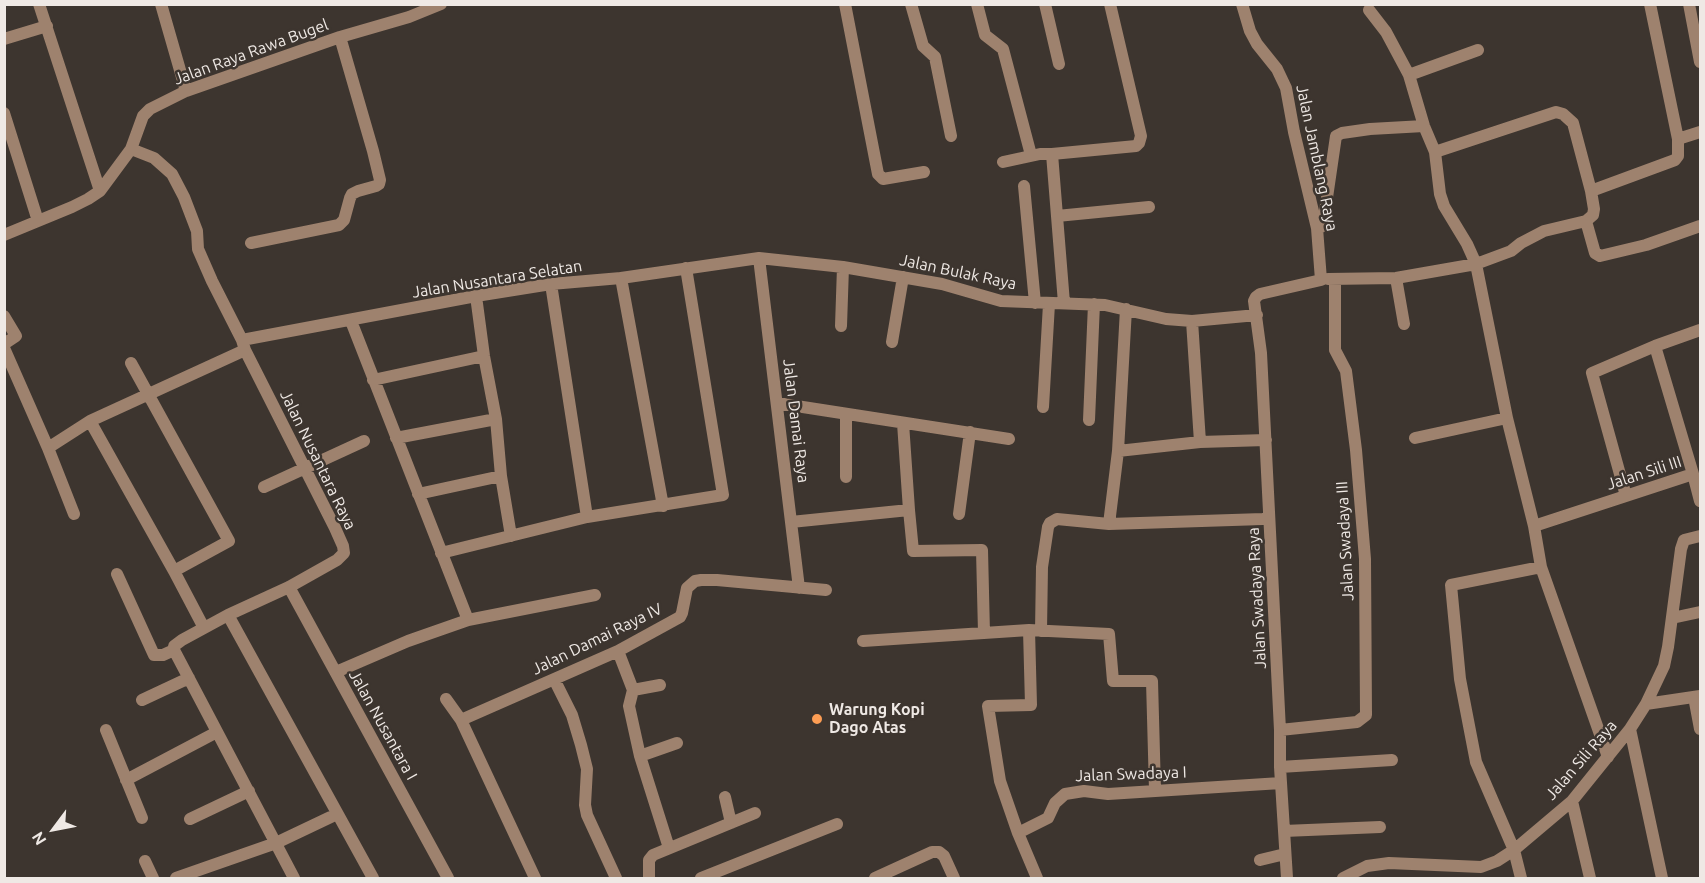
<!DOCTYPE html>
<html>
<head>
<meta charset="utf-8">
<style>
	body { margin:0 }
	#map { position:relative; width:1705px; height:883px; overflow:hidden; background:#3d352f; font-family:Ubuntu,sans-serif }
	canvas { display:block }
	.frame { position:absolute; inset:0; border:6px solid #efe9e5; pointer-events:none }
	.north { position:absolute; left:24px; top:799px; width:60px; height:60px; -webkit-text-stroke:4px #3d352f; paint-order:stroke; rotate:238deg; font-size:16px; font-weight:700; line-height:24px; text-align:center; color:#efe9e5 }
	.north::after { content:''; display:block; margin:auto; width:21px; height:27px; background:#efe9e5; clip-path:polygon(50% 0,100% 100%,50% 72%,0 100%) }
</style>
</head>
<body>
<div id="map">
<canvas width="1705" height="883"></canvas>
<div class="frame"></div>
<div class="north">N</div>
</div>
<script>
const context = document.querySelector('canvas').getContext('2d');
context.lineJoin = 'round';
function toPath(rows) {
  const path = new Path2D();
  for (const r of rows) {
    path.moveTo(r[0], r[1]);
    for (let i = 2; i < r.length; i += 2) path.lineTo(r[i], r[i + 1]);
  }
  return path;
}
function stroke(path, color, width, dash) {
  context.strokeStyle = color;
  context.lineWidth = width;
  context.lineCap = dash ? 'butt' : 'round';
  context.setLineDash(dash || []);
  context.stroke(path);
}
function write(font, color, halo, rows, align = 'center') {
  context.font = font + ' Ubuntu,sans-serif';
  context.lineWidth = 5;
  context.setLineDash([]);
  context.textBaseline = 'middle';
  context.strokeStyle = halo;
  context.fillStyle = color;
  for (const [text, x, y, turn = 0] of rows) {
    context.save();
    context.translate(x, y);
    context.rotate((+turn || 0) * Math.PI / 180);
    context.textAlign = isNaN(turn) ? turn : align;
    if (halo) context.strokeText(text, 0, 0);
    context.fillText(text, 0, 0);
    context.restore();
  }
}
const street = toPath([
	[39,4,100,191],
	[161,4,186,91],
	[845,4,878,174,883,179,924,172],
	[911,4,923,46,935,57,951,136],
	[977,4,985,35,1003,49,1031,155],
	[1045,4,1059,64],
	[1242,4,1250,31,1257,44,1277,69,1286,88,1294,132,1317,228,1321,280,1260,294,1256,297,1254,301,1261,353,1280,730,1280,767,1287,878],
	[1650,4,1678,139],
	[1689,4,1700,62],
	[1369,10,1386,32,1409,75,1424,126,1435,152,1440,194,1444,206,1467,244,1476,264,1507,418,1534,526,1541,567,1608,757],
	[4,39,47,26],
	[1409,75,1478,50],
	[4,113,38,221],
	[131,149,154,158,172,174,184,197,197,231,198,249,212,281,242,340,245,350,335,528,343,546,344,553,337,560,289,587,228,615,182,640,174,646,174,650],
	[1052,154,1064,303],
	[1003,162,1040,154,1052,154,1136,146,1139,143,1141,136,1110,4],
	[1024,186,1035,303],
	[1591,191,1675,160,1678,156,1678,139,1700,132],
	[1057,216,1149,207],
	[1586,221,1595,253,1600,256,1646,245,1700,226],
	[1317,228,1321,227,1323,225,1336,136,1342,133,1370,129,1424,126],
	[4,235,72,207,88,199,100,191,131,149,143,116,150,109,186,91,340,37,409,17,441,4],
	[251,243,339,225,344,220,350,198,352,194,358,191,376,186,379,184,380,180,373,151,340,37],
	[759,258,799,588],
	[621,278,663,506],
	[1396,278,1404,324],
	[1328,279,1396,278,1476,264,1511,251,1521,243,1544,231,1586,221,1593,215,1594,209,1591,191,1573,123,1563,114,1556,112,1435,152],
	[551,284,587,517],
	[476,296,484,356,496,419,501,476,511,536],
	[1126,309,1118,451,1109,524,1263,519,1269,518],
	[4,316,16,336,4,344],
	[351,321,468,620],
	[1192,321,1200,442],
	[841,326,843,267],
	[242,340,476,296,551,284,621,278,759,258,843,267,942,284,1001,301,1105,305,1166,319,1192,321,1257,315],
	[892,342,903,277],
	[4,348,48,448,74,514],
	[131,363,229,541,174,571,204,628],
	[373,380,484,356],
	[777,403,1009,439],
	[1043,407,1049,304],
	[1089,420,1094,304],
	[90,421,174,571],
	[903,423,909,510],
	[396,438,496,419],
	[1415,438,1507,418],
	[48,448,90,421,245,350],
	[1118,451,1200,442,1266,440],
	[1693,474,1700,501],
	[846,477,846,414],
	[264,487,364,441],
	[418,494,501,476],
	[1626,496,1592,373,1655,346],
	[959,514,970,432],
	[791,522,909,510,913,551,982,550,984,633],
	[1534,526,1693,474,1655,346,1700,330],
	[441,553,587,517,723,495,686,268],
	[117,574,154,655,163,655,174,650],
	[289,587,448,878],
	[228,615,373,878],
	[1672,618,1700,612],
	[1029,630,1031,705,988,706,1000,781,1018,833,1037,878],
	[1041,631,1042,567,1048,527,1050,523,1057,519,1109,524],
	[863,641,1029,630,1109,634,1113,681,1152,681,1155,790],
	[174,650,294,878],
	[618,651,633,690,629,706,640,756,669,848],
	[336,672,408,641,468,620,595,595],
	[554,679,572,715,581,745,587,769,585,805,587,815,616,878],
	[633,690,660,685],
	[1694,697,1700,729],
	[446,699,461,720,535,878],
	[142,700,189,678],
	[1646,704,1700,696],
	[461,720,618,651,680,617,682,613,687,588,695,581,701,580,717,580,826,590],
	[1630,729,1662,878],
	[106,730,142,818],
	[1280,730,1357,722,1366,715,1365,559,1356,450,1346,371,1335,350,1335,279],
	[640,756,677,743],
	[1280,767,1392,760],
	[126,780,217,732],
	[725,797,731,823],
	[1572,801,1590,878],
	[190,819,249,791],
	[1284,831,1380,827],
	[1018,833,1048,818,1055,803,1065,794,1084,791,1108,794,1281,783],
	[1260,860,1285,854],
	[145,861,153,878],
	[176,878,276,843,337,814],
	[649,878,649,860,653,855,755,813],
	[701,878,837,824],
	[875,878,932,852,939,852,944,856,954,878],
	[1343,878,1367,866,1389,863,1481,867,1497,861,1514,850,1572,801,1630,729,1646,704,1664,666,1668,647,1681,549,1684,540,1700,536],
	[1521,878,1514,850,1476,762,1460,679,1451,585,1541,567]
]);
const markers = [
	[817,719,6,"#fd9d54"]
];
const streetNames = [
	["Jalan Raya Rawa Bugel",251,52,-20],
	["Jalan Jamblang Raya",1317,158,78],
	["Jalan Bulak Raya",958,272,12],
	["Jalan Nusantara Selatan",497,279,-9],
	["Jalan Damai Raya",796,421,83],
	["Jalan Nusantara Raya",318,460,64],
	["Jalan Sili III",1644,473,-18],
	["Jalan Swadaya III",1345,541,-93],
	["Jalan Swadaya Raya",1257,598,-93],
	["Jalan Damai Raya IV",597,639,-26],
	["Jalan Nusantara I",383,725,61],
	["Jalan Sili Raya",1581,760,-49],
	["Jalan Swadaya I",1131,774,-2]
];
const poiNames = [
	["Warung Kopi",829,710],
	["Dago Atas",829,728]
];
stroke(street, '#9e826e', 12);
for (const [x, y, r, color] of markers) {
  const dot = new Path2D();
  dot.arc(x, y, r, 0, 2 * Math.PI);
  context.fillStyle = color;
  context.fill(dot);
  stroke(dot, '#3d352f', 2);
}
write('16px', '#efe9e5', '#3d352f', streetNames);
write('bold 16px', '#efe9e5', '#3d352f', poiNames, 'left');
</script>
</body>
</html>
